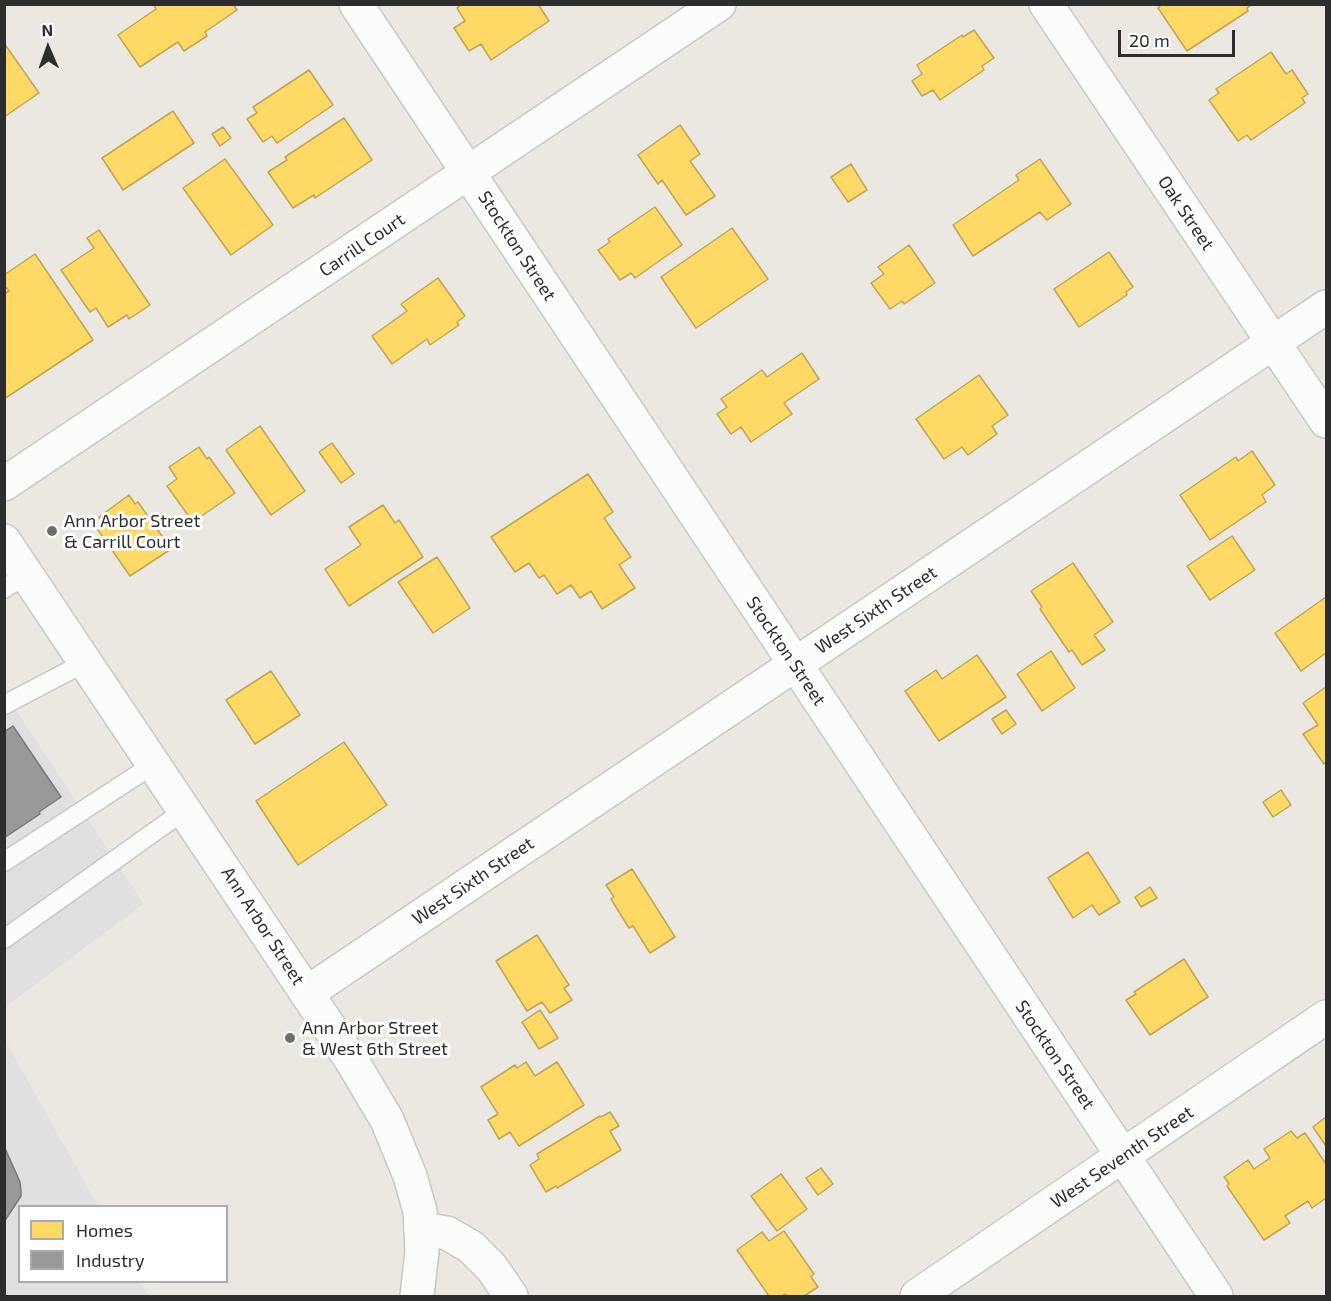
<!DOCTYPE html>
<html>
<head>
<meta charset="utf-8">
<style>
	body { margin:0 }
	#map { position:relative; width:1331px; height:1301px; overflow:hidden; background:#ebe8e2; font-family:"Exo 2",sans-serif }
	canvas { display:block }
	.frame { position:absolute; inset:0; border:6px solid #2d2d2d; pointer-events:none }
	.legend { position:absolute; left:18px; top:1205px; width:210px; height:78px; box-sizing:border-box; background:#fff; border:2px solid #ababab; margin:0; padding:8px 10px; list-style:none; font-size:18px; color:#2d2d2d }
	.legend li { display:flex; align-items:center; gap:12px; height:30px }
	.legend b { width:30px; border:2px solid #ababab }
	.north { position:absolute; left:18px; top:18px; width:60px; height:60px; -webkit-text-stroke:4px #fff; paint-order:stroke; rotate:358deg; font-size:16px; font-weight:700; line-height:24px; text-align:center; color:#2d2d2d }
	.north::after { content:''; display:block; margin:auto; width:21px; height:27px; background:#2d2d2d; clip-path:polygon(50% 0,100% 100%,50% 72%,0 100%) }
	.scale { position:absolute; left:1118px; top:30px; width:117px; height:27px; box-sizing:border-box; border:3px solid #2d2d2d; border-top:0; padding-left:8px; font-size:18px; line-height:21px; white-space:nowrap; color:#2d2d2d; -webkit-text-stroke:4px #fff; paint-order:stroke }
</style>
</head>
<body>
<div id="map">
<canvas width="1331" height="1301"></canvas>
<div class="frame"></div>
<ul class="legend">
<li><b style="height:16px;background:#ffd966"></b>Homes</li>
<li><b style="height:16px;background:#999"></b>Industry</li>
</ul>
<div class="north">N</div>
<div class="scale">20 m</div>
</div>
<script>
const context = document.querySelector('canvas').getContext('2d');
context.lineJoin = 'round';
function fill(path, color) {
  context.fillStyle = color;
  context.fill(path, 'evenodd');
}
function toPath(rows) {
  const path = new Path2D();
  for (const r of rows) {
    path.moveTo(r[0], r[1]);
    for (let i = 2; i < r.length; i += 2) path.lineTo(r[i], r[i + 1]);
  }
  return path;
}
function stroke(path, color, width, dash) {
  context.strokeStyle = color;
  context.lineWidth = width;
  context.lineCap = dash ? 'butt' : 'round';
  context.setLineDash(dash || []);
  context.stroke(path);
}
function write(font, color, halo, rows, align = 'center') {
  context.font = font + ' "Exo 2",sans-serif';
  context.lineWidth = 6;
  context.setLineDash([]);
  context.textBaseline = 'middle';
  context.strokeStyle = halo;
  context.fillStyle = color;
  for (const [text, x, y, turn = 0] of rows) {
    context.save();
    context.translate(x, y);
    context.rotate((+turn || 0) * Math.PI / 180);
    context.textAlign = isNaN(turn) ? turn : align;
    if (halo) context.strokeText(text, 0, 0);
    context.fillText(text, 0, 0);
    context.restore();
  }
}
const industrial = toPath([
	[4,692,144,904,5,1007,4,1007],
	[4,1038,98,1206,20,1206,20,1282,140,1282,148,1296,5,1296]
]);
const homes = toPath([
	[153,4,233,4,237,10,205,32,207,36,184,51,178,42,140,67,118,35,156,9,153,4],
	[462,4,538,4,549,21,491,60,481,44,469,51,454,28,465,21,457,8,462,4],
	[1162,4,1253,4,1247,8,1248,11,1187,51,1158,8,1162,4],
	[974,30,994,58,982,66,984,70,940,100,933,90,922,96,912,81,922,74,917,65,962,35,963,37,974,30],
	[4,43,39,93,4,117,4,43],
	[1271,52,1286,74,1292,70,1308,94,1302,98,1305,103,1251,140,1247,135,1238,141,1209,100,1219,93,1216,89,1271,52],
	[309,70,333,105,277,143,272,136,263,142,247,119,257,113,253,107,309,70],
	[173,111,194,143,123,190,102,158,173,111],
	[344,118,372,160,315,198,314,195,293,208,268,172,287,160,285,157,344,118],
	[680,125,700,154,690,161,715,196,686,215,662,180,658,184,638,155,680,125],
	[223,127,231,138,220,146,212,134,223,127],
	[225,159,273,225,231,255,183,188,225,159],
	[1040,159,1071,204,1047,220,1040,212,973,256,953,225,1019,180,1016,175,1040,159],
	[851,164,867,190,848,202,831,177,851,164],
	[655,207,682,245,635,278,631,273,620,280,598,250,610,242,608,239,655,207],
	[732,228,768,279,696,328,661,277,732,228],
	[99,230,150,305,129,319,127,315,108,327,96,308,90,312,61,270,94,248,87,238,99,230],
	[909,245,935,283,904,304,902,301,890,309,871,283,884,274,878,267,909,245],
	[1109,252,1133,287,1126,292,1127,295,1079,327,1054,289,1109,252],
	[35,254,93,340,4,399,4,294,9,291,4,285,4,275,35,254],
	[438,278,465,316,457,322,459,325,430,345,427,339,392,364,372,336,407,311,401,304,438,278],
	[802,353,819,379,784,403,792,414,751,442,741,427,731,434,717,414,727,407,721,399,762,370,767,377,802,353],
	[979,375,1008,415,992,426,997,434,968,455,962,447,944,459,916,419,979,375],
	[260,426,305,491,271,515,226,450,260,426],
	[332,443,354,474,341,483,319,452,332,443],
	[199,447,207,459,209,457,235,493,193,522,167,486,177,479,169,467,199,447],
	[1252,451,1275,485,1262,495,1266,502,1210,540,1180,495,1236,457,1238,461,1252,451],
	[588,474,613,512,604,518,631,557,619,565,635,588,602,609,591,591,580,598,571,585,557,594,544,575,539,578,529,563,515,572,491,537,588,474],
	[129,495,135,504,138,502,171,549,130,576,98,530,104,525,99,517,129,495],
	[383,505,395,523,399,520,423,557,349,606,325,569,361,545,349,527,383,505],
	[1232,536,1255,570,1210,600,1187,566,1232,536],
	[437,557,470,608,433,633,398,582,437,557],
	[1073,563,1113,622,1094,635,1105,650,1082,665,1072,650,1069,652,1040,609,1042,607,1031,591,1073,563],
	[1326,597,1326,653,1301,671,1275,633,1326,597],
	[1051,651,1075,688,1042,711,1017,674,1051,651],
	[977,655,1006,697,939,741,905,691,936,670,942,679,977,655],
	[271,671,300,715,255,744,226,700,271,671],
	[1326,687,1326,762,1324,764,1303,734,1318,725,1303,703,1326,687],
	[1006,710,1016,724,1002,734,992,719,1006,710],
	[344,742,387,805,298,865,256,801,344,742],
	[1281,790,1291,805,1273,817,1263,802,1281,790],
	[1088,852,1120,902,1099,915,1092,905,1073,918,1048,878,1088,852],
	[632,869,675,937,650,953,633,926,629,928,611,899,614,897,606,885,632,869],
	[1150,887,1157,898,1141,907,1135,897,1150,887],
	[537,935,569,985,564,988,572,1000,550,1013,542,1002,527,1011,496,961,537,935],
	[1184,959,1208,997,1150,1035,1126,1000,1136,994,1134,992,1184,959],
	[540,1010,558,1038,539,1049,522,1022,540,1010],
	[526,1062,535,1076,557,1062,584,1105,519,1146,510,1132,499,1139,488,1120,498,1114,481,1087,515,1065,517,1068,526,1062],
	[610,1112,619,1126,610,1131,621,1150,557,1188,556,1186,546,1192,530,1165,539,1159,537,1154,600,1116,601,1117,610,1112],
	[1326,1117,1326,1146,1313,1127,1326,1117],
	[1291,1131,1297,1138,1305,1133,1326,1164,1326,1198,1312,1208,1308,1201,1285,1216,1290,1223,1264,1240,1227,1186,1229,1184,1224,1177,1248,1160,1254,1169,1270,1158,1264,1149,1291,1131],
	[821,1168,833,1184,818,1195,806,1178,821,1168],
	[781,1174,807,1209,777,1231,751,1196,781,1174],
	[784,1231,814,1274,811,1277,818,1287,804,1296,787,1296,785,1294,782,1296,769,1296,737,1250,762,1232,769,1241,784,1231]
]);
const industry = toPath([
	[13,726,61,797,39,812,40,814,4,838,4,732,13,726],
	[4,1146,20,1182,21,1191,21,1196,4,1222,4,1146]
]);
const service = toPath([
	[4,589,27,574],
	[4,705,86,662],
	[4,862,154,764],
	[4,939,185,810]
]);
const minor = toPath([
	[356,4,1216,1296],
	[1046,4,1326,421],
	[4,484,719,4],
	[307,993,1326,307],
	[421,1229,447,1233,471,1247,492,1268,511,1296],
	[917,1296,1326,1017]
]);
const tertiary = toPath([
	[4,541,352,1061,387,1120,410,1176,420,1211,422,1251,417,1296]
]);
const markers = [
	[52,531,6,"#706e6c"],
	[290,1038,6,"#706e6c"]
];
const streetNames = [
	["Oak Street",1186,213,56],
	["Carrill Court",362,245,-34],
	["Stockton Street",517,246,57],
	["West Sixth Street",876,610,-34],
	["Stockton Street",786,651,56],
	["West Sixth Street",473,881,-34],
	["Ann Arbor Street",263,926,57],
	["Stockton Street",1055,1055,56],
	["West Seventh Street",1122,1157,-34]
];
const poiNames = [
	["Ann Arbor Street",64,521],
	["& Carrill Court",64,542],
	["Ann Arbor Street",302,1028],
	["& West 6th Street",302,1049]
];
fill(industrial, '#e2dfe1');
fill(homes, '#ffd966');
stroke(homes, '#c0a555', 1.5);
fill(industry, '#999');
stroke(industry, '#797979', 1.5);
stroke(service, '#c8c7c7', 21);
stroke(minor, '#c8c7c7', 36);
stroke(tertiary, '#c8c7c7', 36);
stroke(service, '#fcfcfb', 18);
stroke(minor, '#fcfcfb', 33);
stroke(tertiary, '#fcfcfb', 33);
for (const [x, y, r, color] of markers) {
  const dot = new Path2D();
  dot.arc(x, y, r, 0, 2 * Math.PI);
  context.fillStyle = color;
  context.fill(dot);
  stroke(dot, '#fff', 2);
}
write('18px', '#2d2d2d', '#fff', streetNames);
write('18px', '#2d2d2d', '#fff', poiNames, 'left');
</script>
</body>
</html>
